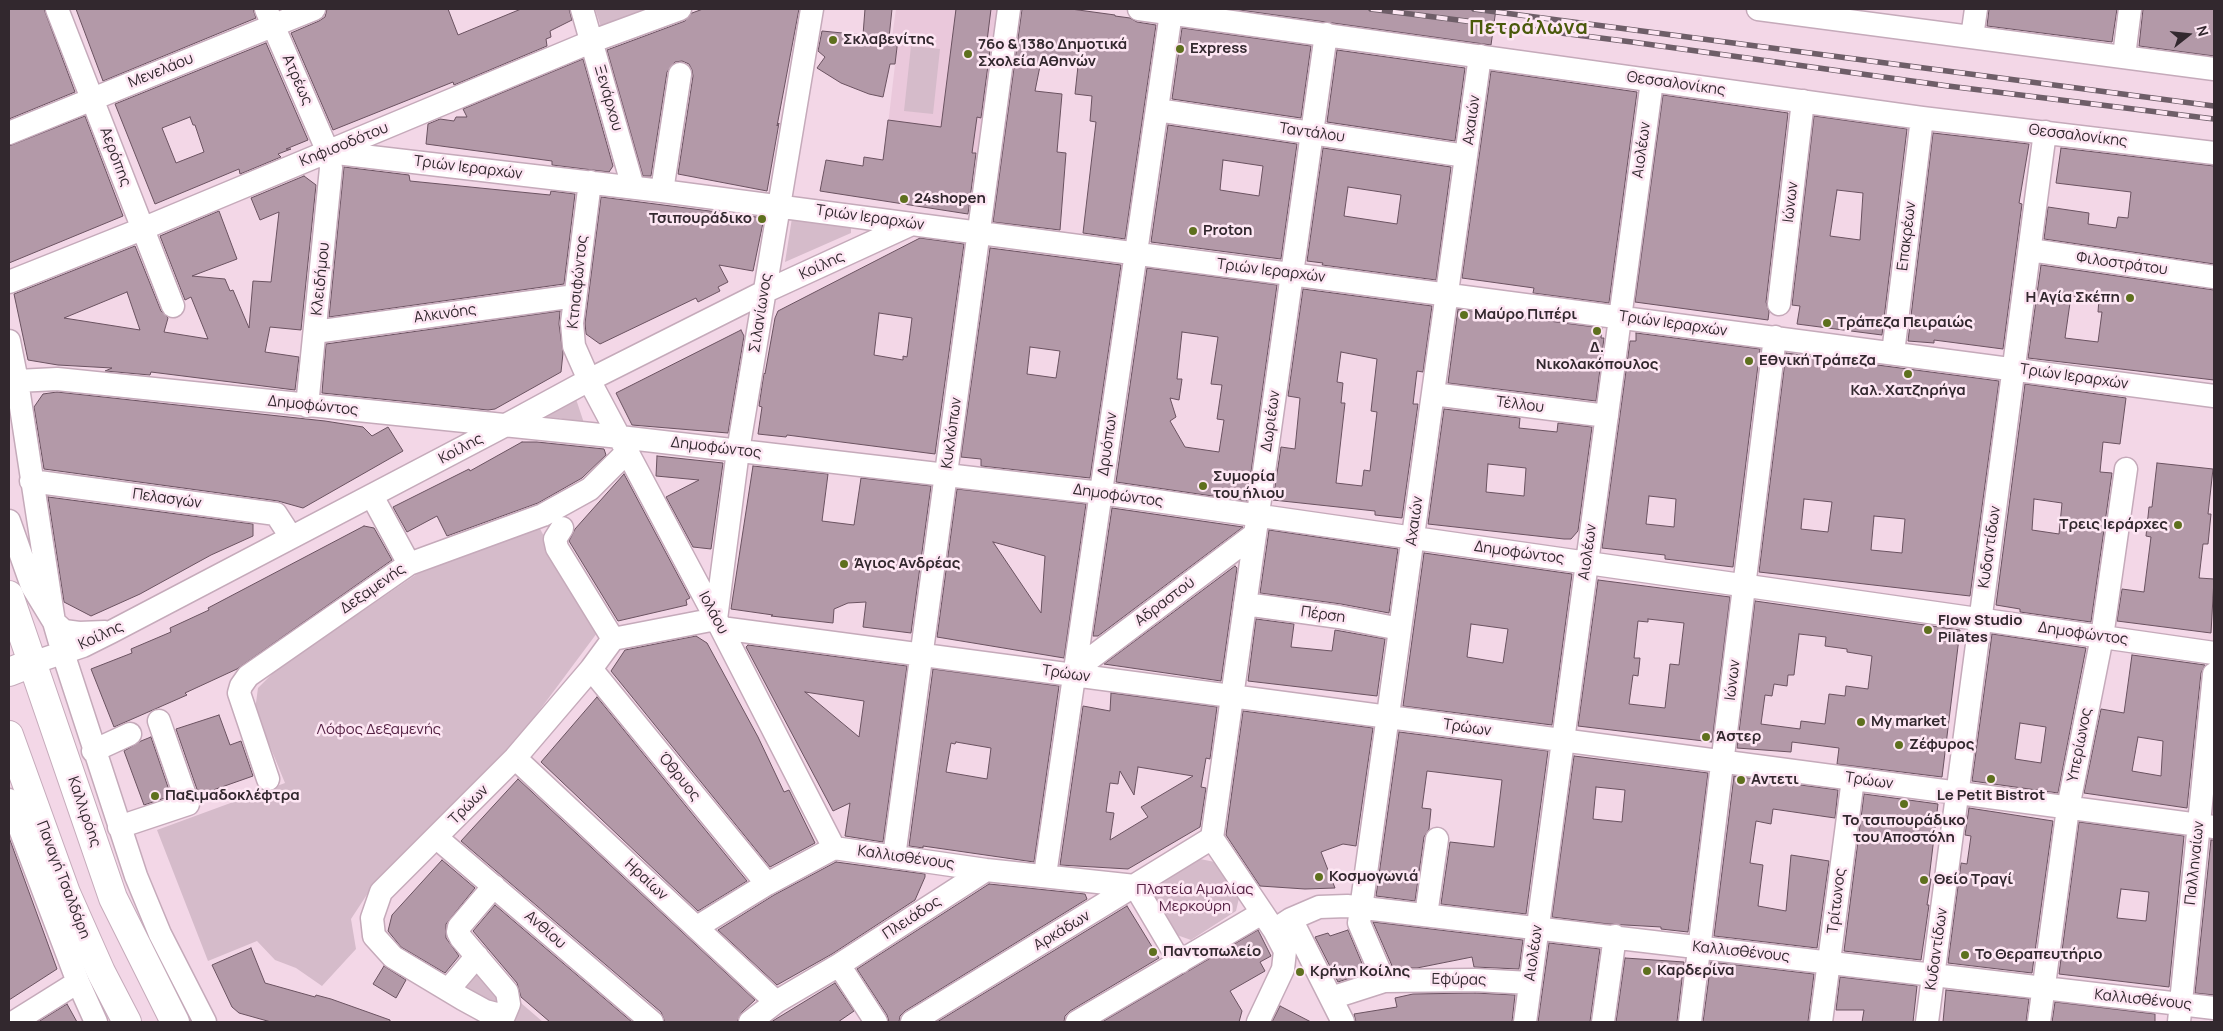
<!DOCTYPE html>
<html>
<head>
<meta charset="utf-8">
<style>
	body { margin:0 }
	#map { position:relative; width:2223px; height:1031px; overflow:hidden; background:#f3d7e7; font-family:Manrope,sans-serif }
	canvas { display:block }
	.frame { position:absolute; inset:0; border:10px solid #32282e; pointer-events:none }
	.north { position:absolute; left:2163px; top:10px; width:50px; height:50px; -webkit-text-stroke:4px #fde6f3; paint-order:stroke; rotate:74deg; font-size:14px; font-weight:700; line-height:20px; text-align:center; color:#32282e }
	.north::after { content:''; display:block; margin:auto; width:18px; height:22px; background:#32282e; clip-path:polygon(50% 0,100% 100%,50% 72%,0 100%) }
</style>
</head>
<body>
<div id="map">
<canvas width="2223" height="1031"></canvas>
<div class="frame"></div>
<div class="north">N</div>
</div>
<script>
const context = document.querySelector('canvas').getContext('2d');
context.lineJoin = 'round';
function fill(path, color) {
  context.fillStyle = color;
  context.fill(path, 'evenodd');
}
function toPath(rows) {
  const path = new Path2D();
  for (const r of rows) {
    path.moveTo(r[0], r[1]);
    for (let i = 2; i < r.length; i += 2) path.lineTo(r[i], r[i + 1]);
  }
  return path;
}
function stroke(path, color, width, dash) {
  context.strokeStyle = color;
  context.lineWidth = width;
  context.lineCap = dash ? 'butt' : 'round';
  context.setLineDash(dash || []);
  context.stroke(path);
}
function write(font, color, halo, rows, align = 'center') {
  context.font = font + ' Manrope,sans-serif';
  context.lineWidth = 5;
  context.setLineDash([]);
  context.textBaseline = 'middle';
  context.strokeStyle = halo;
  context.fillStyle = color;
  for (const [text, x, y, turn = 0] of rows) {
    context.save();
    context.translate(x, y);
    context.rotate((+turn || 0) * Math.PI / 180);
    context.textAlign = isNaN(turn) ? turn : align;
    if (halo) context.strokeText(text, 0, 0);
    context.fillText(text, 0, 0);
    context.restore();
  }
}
const built = toPath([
	[896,9,1000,9,981,154,886,142,898,39,892,38]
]);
const green = toPath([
	[595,9,664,9,602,30],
	[911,46,940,49,933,114,904,111],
	[792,218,851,224,851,233,785,262],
	[575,396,585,426,560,418,534,417],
	[539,527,597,633,504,758,368,893,351,919,356,949,322,986,296,968,275,960,257,941,208,961,157,830,285,783,255,710,258,688,275,671,417,574],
	[1200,859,1215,862,1239,898,1236,911,1191,940,1174,934,1152,897,1158,881],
	[469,951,514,997,543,1022,507,1022,444,981]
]);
const building = toPath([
	[9,9,44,9,75,92,9,119,9,9],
	[76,9,253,9,256,18,103,81,76,9],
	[327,9,448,9,458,35,521,9,569,9,572,20,550,31,551,37,546,39,547,46,454,85,453,82,333,130,291,33,319,21,325,17,327,9],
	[703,9,799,9,777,126,779,123,767,191,678,174,693,76,692,70,689,64,682,61,675,62,667,72,651,176,643,176,607,50,685,21,692,13,703,9],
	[865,9,892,9,889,38,898,39,895,64,890,64,883,97,869,94,841,83,817,68,825,57,818,51,822,31,863,35,865,9],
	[956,9,991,9,986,49,990,50,981,118,977,117,972,153,976,153,968,214,820,191,826,160,863,166,864,157,883,160,888,120,941,127,956,9],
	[1022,9,1071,9,1115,15,1115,16,1130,18,1137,22,1156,25,1125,239,1083,233,1096,122,1090,121,1092,96,1075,94,1078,66,1041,61,1035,91,1062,94,1057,152,1066,153,1060,230,993,222,1022,9],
	[1232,9,1496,9,1491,45,1232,9],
	[1989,9,2117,9,2112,42,1987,26,1989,9],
	[2143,9,2214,9,2214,56,2139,46,2143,9],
	[1182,28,1311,46,1301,118,1172,99,1182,28],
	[266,43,308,140,286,149,291,149,278,154,281,157,240,174,239,169,155,204,115,104,266,43],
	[190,117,193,125,195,125,204,152,176,163,162,128,190,117],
	[1337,50,1465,68,1455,141,1327,122,1337,50],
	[583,59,613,166,609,172,552,165,552,161,426,144,428,124,440,119,454,121,456,117,467,117,463,109,583,59],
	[1491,71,1637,92,1609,303,1533,293,1534,288,1462,278,1491,71],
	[1663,95,1788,113,1766,302,1769,312,1768,320,1635,302,1663,95],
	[85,116,123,216,9,263,9,146,85,116],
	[1814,116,1907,129,1882,335,1797,324,1800,306,1792,305,1814,116],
	[1837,190,1863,193,1860,240,1830,236,1837,190],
	[1168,125,1297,144,1281,259,1151,242,1168,125],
	[1223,160,1263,166,1259,196,1220,190,1223,160],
	[1933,133,2029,144,2019,203,2022,204,2003,349,1934,340,1934,343,1908,341,1933,133],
	[1323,148,1451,167,1436,280,1322,265,1323,263,1307,261,1323,148],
	[1348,187,1401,195,1397,224,1344,216,1348,187],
	[2061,148,2214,166,2214,264,2044,239,2048,207,2089,213,2088,224,2116,228,2118,217,2128,218,2131,192,2056,183,2061,148],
	[344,167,409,175,410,181,550,195,551,191,575,194,564,284,329,317,344,167],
	[304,176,316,185,301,330,270,327,265,352,299,357,295,390,151,372,150,375,105,371,112,368,58,365,28,360,14,294,135,246,161,311,168,318,164,332,208,339,191,297,185,300,160,236,219,211,237,259,192,276,225,279,230,291,233,290,249,328,253,281,271,282,279,212,260,220,251,198,304,176],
	[127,292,140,330,64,318,110,299,127,292],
	[601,197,764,218,753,271,719,265,728,282,718,287,720,291,698,302,696,298,600,344,586,334,585,323,601,197],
	[920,238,964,244,935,454,787,435,786,437,758,434,762,407,759,406,764,373,765,374,775,318,778,311,920,238],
	[879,313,912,318,907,357,903,356,903,360,874,355,879,313],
	[990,248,1121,265,1090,478,981,466,981,459,961,457,990,248],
	[1030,347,1060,351,1056,378,1027,374,1030,347],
	[2041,265,2214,290,2214,380,2028,358,2041,265],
	[2071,296,2099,299,2098,312,2102,312,2098,342,2065,338,2071,296],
	[1147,268,1277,285,1247,501,1116,482,1147,268],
	[1182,332,1218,337,1211,384,1222,385,1217,419,1224,420,1219,452,1185,447,1170,421,1176,417,1170,398,1179,400,1182,379,1177,379,1182,332],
	[1303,289,1432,306,1423,372,1417,371,1413,404,1418,404,1402,518,1375,515,1375,511,1273,500,1281,447,1295,449,1300,398,1288,396,1303,289],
	[1341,352,1377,359,1371,411,1377,412,1370,471,1364,470,1362,486,1336,483,1345,403,1341,403,1343,383,1337,382,1341,352],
	[1458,309,1602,328,1601,338,1604,338,1596,401,1448,383,1458,309],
	[560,311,559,324,563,353,561,372,495,409,488,410,322,393,326,344,560,311],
	[741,330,744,336,728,433,632,425,616,393,741,330],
	[1636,333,1760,349,1733,567,1665,559,1665,555,1602,548,1630,341,1636,341,1636,333],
	[1649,496,1676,499,1674,527,1646,524,1649,496],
	[1786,353,1999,381,1970,596,1759,572,1786,353],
	[1804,499,1832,502,1828,532,1801,529,1804,499],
	[1874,516,1905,519,1902,553,1871,550,1874,516],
	[2025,384,2126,398,2120,444,2103,442,2100,472,2112,473,2091,622,2020,612,2020,609,1996,605,2025,384],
	[2034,499,2062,503,2059,534,2032,530,2034,499],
	[57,392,325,421,363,427,372,436,388,427,403,451,303,508,278,501,44,469,34,407,43,394,57,392],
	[1444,409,1520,418,1519,428,1557,432,1558,423,1592,427,1578,531,1571,539,1564,539,1428,524,1444,409],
	[1488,464,1526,468,1524,496,1486,492,1488,464],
	[522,442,537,442,604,449,606,455,582,478,538,503,447,536,437,516,407,532,393,507,469,469,470,471,522,442],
	[657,456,723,463,711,549,693,547,666,497,699,480,656,476,657,456],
	[2157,463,2213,469,2208,514,2211,514,2208,544,2203,544,2199,578,2214,579,2211,633,2117,621,2122,589,2144,592,2151,537,2146,536,2149,507,2152,507,2157,463],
	[753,466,828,474,822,521,854,525,861,478,931,486,911,633,863,627,866,602,848,603,834,609,833,623,771,616,773,615,731,609,753,466],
	[624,474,690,598,686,600,687,605,618,621,569,541,575,529,624,474],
	[957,489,1086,504,1064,658,937,637,957,489],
	[993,542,1045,556,1041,613,993,542],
	[48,497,253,524,253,536,211,555,140,594,91,616,64,602,48,497],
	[1112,508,1243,527,1098,636,1093,636,1112,508],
	[364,526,374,528,392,560,237,669,185,693,187,695,114,727,91,669,132,653,131,649,171,632,170,628,209,610,208,608,364,526],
	[1269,530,1398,549,1389,613,1341,604,1260,593,1269,530],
	[1424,553,1572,574,1552,725,1403,706,1424,553],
	[1471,624,1508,629,1503,663,1467,657,1471,624],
	[1235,566,1237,568,1221,681,1104,664,1235,566],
	[1598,580,1730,597,1712,742,1578,726,1598,580],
	[1648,619,1684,623,1679,665,1670,664,1665,708,1629,704,1633,675,1638,676,1640,658,1634,658,1638,621,1648,622,1648,619],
	[1755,601,1960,630,1942,777,1837,764,1839,748,1792,742,1791,752,1737,748,1755,601],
	[1799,634,1826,637,1825,646,1847,649,1847,652,1872,656,1868,689,1846,686,1845,696,1829,694,1825,724,1801,721,1800,729,1761,724,1765,695,1772,696,1774,684,1787,686,1788,675,1794,675,1799,634],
	[1256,619,1294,624,1291,647,1332,651,1335,630,1385,639,1377,696,1248,681,1256,619],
	[1992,634,2086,648,2058,793,1972,781,1992,634],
	[2020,723,2046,727,2041,763,2015,759,2020,723],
	[696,636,707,643,758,737,784,792,789,790,815,843,770,867,611,671,625,650,696,636],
	[748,645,907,666,883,842,845,836,850,803,833,811,746,647,748,645],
	[805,692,864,701,859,737,805,692],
	[2132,655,2205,665,2201,673,2187,808,2084,793,2101,709,2124,713,2132,655],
	[2138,737,2163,741,2161,776,2132,771,2138,737],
	[933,669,1059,686,1034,862,923,846,923,848,909,846,933,669],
	[956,742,991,748,987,779,946,772,951,743,955,744,956,742],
	[1111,693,1217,707,1210,759,1206,758,1201,787,1206,788,1200,827,1128,869,1060,865,1083,706,1110,711,1111,693],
	[1138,767,1193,776,1141,807,1148,817,1110,840,1114,813,1106,812,1110,783,1118,784,1120,771,1134,795,1138,767],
	[597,697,747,881,698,911,541,762,597,697],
	[1243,711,1373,728,1356,846,1343,844,1321,852,1335,888,1305,889,1260,886,1226,835,1243,711],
	[219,715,230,745,241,741,253,776,199,795,176,729,219,715],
	[1399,732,1548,751,1526,914,1441,904,1450,842,1494,847,1502,780,1427,771,1422,808,1431,809,1429,829,1424,837,1415,901,1376,896,1399,732],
	[151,737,171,796,144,805,124,751,141,741,151,737],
	[1574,756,1708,773,1688,932,1661,929,1661,927,1608,924,1552,917,1574,756],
	[1596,787,1625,790,1622,822,1593,819,1596,787],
	[1734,776,1838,790,1835,818,1773,809,1771,824,1756,821,1750,863,1763,865,1758,906,1786,911,1791,855,1829,861,1817,948,1714,936,1734,776],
	[518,779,755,1000,742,1012,737,1022,665,1022,661,1012,461,841,518,779],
	[1864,794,1938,804,1929,879,1931,879,1927,905,1929,905,1921,960,1844,951,1864,794],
	[1969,808,2053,821,2032,973,1948,963,1961,863,1967,864,1971,836,1965,835,1969,808],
	[2079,822,2184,836,2169,987,2059,974,2079,822],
	[2121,889,2149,892,2146,921,2117,918,2121,889],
	[10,840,57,969,9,1000,9,841,10,840],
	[2211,840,2214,840,2214,995,2195,993,2211,840],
	[442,860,475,888,446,924,446,938,459,956,445,973,401,947,388,931,392,915,442,860],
	[836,862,925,874,925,877,915,900,832,954,777,985,718,930,774,895,836,862],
	[989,884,1085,894,1087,899,905,1011,900,1016,899,1022,889,1022,887,1015,857,969,989,884],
	[495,905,632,1022,550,1022,521,997,517,983,473,931,495,905],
	[1127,906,1159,958,1070,1011,1065,1016,1064,1022,937,1022,1127,906],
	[1373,922,1523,940,1519,969,1474,967,1472,957,1417,968,1393,968,1373,922],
	[1258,930,1271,956,1260,962,1265,971,1230,991,1242,1011,1239,1022,1102,1022,1258,930],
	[1348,930,1366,973,1338,982,1315,937,1328,933,1330,936,1348,930],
	[1549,943,1600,949,1590,1022,1538,1022,1549,943],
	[251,948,265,983,315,997,316,995,331,999,390,1020,390,1022,271,1022,239,1013,232,1007,212,965,251,948],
	[1625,958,1684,962,1677,1022,1616,1022,1625,958],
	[1711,962,1814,974,1808,1022,1703,1022,1711,962],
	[384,966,406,980,396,998,373,984,384,966],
	[1840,977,1917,986,1913,1022,1862,1022,1864,1010,1836,1010,1840,977],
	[835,983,854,1011,838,1022,771,1022,835,983],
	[1946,990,2029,999,2026,1022,1943,1022,1946,990],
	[1475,993,1515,995,1512,1022,1356,1022,1354,1014,1397,1007,1395,998,1413,994,1475,993],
	[2055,1002,2155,1014,2155,1022,2052,1022,2055,1002],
	[67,1004,77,1022,38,1022,67,1004],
	[1280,1006,1311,1022,1272,1022,1280,1006]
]);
const minor = toPath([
	[57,9,173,306],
	[266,9,328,152,331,168,307,406],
	[582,9,633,187],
	[1139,9,1922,118,2214,153],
	[1758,9,2214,69],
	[1972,37,1976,9],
	[2124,56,2130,9],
	[1157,110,1466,156],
	[9,133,314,9],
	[328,152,662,191,2214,396],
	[590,182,572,323,574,346,589,380,721,628,834,848],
	[662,191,680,74],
	[2030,250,2214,277],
	[9,282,142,229,593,41,680,9],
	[1779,304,1803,101],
	[315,332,575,296],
	[9,341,17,381,54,622,63,653,136,876,160,934,205,1022],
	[1893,353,1922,118],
	[17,381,57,379,620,437,1101,493,2214,653],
	[1433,394,1607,416],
	[31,481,276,514,291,537],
	[372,496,409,564],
	[9,521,32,586,54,622,64,631,79,633,105,632],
	[562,528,555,539,557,548,613,639],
	[1245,604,1339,617,1400,629],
	[716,619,738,451,812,9],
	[721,628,2214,827],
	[32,663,83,646,111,632,504,426,589,380,764,292,912,224],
	[591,669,767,884],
	[1075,670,1255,534],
	[93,751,130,734],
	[515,758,776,1002],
	[268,779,239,693,241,686,248,676,409,564,543,515,590,489,628,451],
	[9,800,78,982,96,1022],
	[119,827,188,804,159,721],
	[437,838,652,1022],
	[1212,838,1326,34],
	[1212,838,1274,930,1285,951,1283,969,1258,1022],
	[894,857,1009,9],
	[1045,875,1171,13],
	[494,886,459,927,458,932,461,938,507,992,509,1004,504,1016,485,1011,463,999,393,957,374,936,372,918,381,892,515,758,591,669,613,639,716,619],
	[1135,886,1180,962],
	[1426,915,1437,839],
	[1291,919,1343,1022],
	[697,927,767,884,834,848,986,870,1135,886],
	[1274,930,1291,919,1319,907,1347,906,2214,1008],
	[839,965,876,1022],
	[1384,981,1359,923,1480,56],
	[448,990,477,956],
	[1331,998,1384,981,1475,980,1530,983],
	[14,1022,78,982],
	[750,1022,776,1002,839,965,986,870],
	[912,1022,1212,838],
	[1077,1022,1262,913],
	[1525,1022,1652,81],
	[1603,1022,1615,936],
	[1690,1022,1775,337],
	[1821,1022,1853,779],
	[1927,1022,2045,132],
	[2039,1022,2068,808,2102,637,2126,469],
	[2179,1022,2214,674]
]);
const major = toPath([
	[9,595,113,898,175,1022],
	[9,672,32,663],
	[9,735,66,893,101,972,127,1022]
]);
const rail = toPath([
	[1371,9,1632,42,1948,86,2214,119],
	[1474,9,2214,106]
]);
const markers = [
	[833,40,5,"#5e701e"],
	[1180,49,5,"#5e701e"],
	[968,54,5,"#5e701e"],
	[904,199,5,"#5e701e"],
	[762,219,5,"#5e701e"],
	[1193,231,5,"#5e701e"],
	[2130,298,5,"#5e701e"],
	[1464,315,5,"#5e701e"],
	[1827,323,5,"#5e701e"],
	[1597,331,5,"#5e701e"],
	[1749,361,5,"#5e701e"],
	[1908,374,5,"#5e701e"],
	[1203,486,5,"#5e701e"],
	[2178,525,5,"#5e701e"],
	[844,564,5,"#5e701e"],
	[1928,630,5,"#5e701e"],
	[1861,722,5,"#5e701e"],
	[1706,737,5,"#5e701e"],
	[1899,745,5,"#5e701e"],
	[1991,779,5,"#5e701e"],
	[1741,780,5,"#5e701e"],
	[155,796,5,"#5e701e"],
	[1904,804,5,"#5e701e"],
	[1319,877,5,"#5e701e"],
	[1924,880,5,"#5e701e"],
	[1153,952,5,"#5e701e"],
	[1965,955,5,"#5e701e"],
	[1647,971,5,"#5e701e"],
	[1300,972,5,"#5e701e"]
];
const poiNames = [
	["Σκλαβενίτης",843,40],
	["76ο & 138ο Δημοτικά",978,45],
	["Σχολεία Αθηνών",978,62],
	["Express",1190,49],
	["24shopen",914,199],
	["Τσιπουράδικο",752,219,"right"],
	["Proton",1203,231],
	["Η Αγία Σκέπη",2120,298,"right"],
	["Μαύρο Πιπέρι",1474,315],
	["Τράπεζα Πειραιώς",1837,323],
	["Δ.",1597,348,"center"],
	["Νικολακόπουλος",1597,365,"center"],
	["Εθνική Τράπεζα",1759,361],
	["Καλ. Χατζηρήγα",1908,391,"center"],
	["Συμορία",1213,477],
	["του ήλιου",1213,494],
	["Τρεις Ιεράρχες",2168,525,"right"],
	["Άγιος Ανδρέας",854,564],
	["Flow Studio",1938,621],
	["Pilates",1938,638],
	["My market",1871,722],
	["Άστερ",1716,737],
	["Ζέφυρος",1909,745],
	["Αντετι",1751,780],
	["Παξιμαδοκλέφτρα",165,796],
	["Le Petit Bistrot",1991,796,"center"],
	["Το τσιπουράδικο",1904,821,"center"],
	["του Αποστόλη",1904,838,"center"],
	["Κοσμογωνιά",1329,877],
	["Θείο Tραγί",1934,880],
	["Παντοπωλείο",1163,952],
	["Το Θεραπευτήριο",1975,955],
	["Καρδερίνα",1657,971],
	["Κρήνη Κοίλης",1310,972]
];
const streetNames = [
	["Μενελάου",161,71,-22],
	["Ατρέως",297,80,66],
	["Θεσσαλονίκης",1676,84,8],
	["Ξενάρχου",608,98,74],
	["Αχαιών",1472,120,-82],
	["Ταντάλου",1312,133,8],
	["Θεσσαλονίκης",2078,136,7],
	["Κηφισοδότου",344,145,-22],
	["Αιολέων",1642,150,-82],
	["Αερόπης",115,157,69],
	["Τριών Ιεραρχών",468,168,7],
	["Ιώνων",1791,202,-83],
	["Τριών Ιεραρχών",870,218,8],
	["Επακρέων",1907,236,-83],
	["Φιλοστράτου",2122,264,8],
	["Κοίλης",822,266,-25],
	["Τριών Ιεραρχών",1271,271,7],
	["Κλειδήμου",321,279,-84],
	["Κτησιφώντος",578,282,-84],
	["Σιλανίωνος",761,313,-81],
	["Αλκινόης",445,314,-8],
	["Τριών Ιεραρχών",1673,324,8],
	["Τριών Ιεραρχών",2074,377,8],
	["Τέλλου",1520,405,7],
	["Δημοφώντος",313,406,6],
	["Δωριέων",1271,421,-82],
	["Κυκλώπων",952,433,-82],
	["Δρυόπων",1108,444,-82],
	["Δημοφώντος",716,448,7],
	["Κοίλης",461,449,-28],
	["Δημοφώντος",1118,496,8],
	["Πελασγών",167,499,8],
	["Αχαιών",1415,521,-82],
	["Κυδαντίδων",1990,547,-82],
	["Αιολέων",1588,552,-82],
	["Δημοφώντος",1519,553,8],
	["Δεξαμενής",373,589,-35],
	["Αδραστού",1165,602,-37],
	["Ιολάου",713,613,62],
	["Πέρση",1323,615,8],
	["Δημοφώντος",2083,634,8],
	["Κοίλης",101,636,-25],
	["Τρώων",1066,674,8],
	["Ιώνων",1733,680,-83],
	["Τρώων",1467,728,8],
	["Υπερίωνος",2080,745,-79],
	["Όθρυος",679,777,51],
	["Τρώων",1869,781,8],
	["Τρώων",469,805,-45],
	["Καλλιρόης",84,812,71],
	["Καλλισθένους",906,858,8],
	["Παλληναίων",2195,863,-84],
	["Παναγή Τσαλδάρη",63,880,69],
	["Ηραίων",646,880,43],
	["Τρίτωνος",1837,901,-83],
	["Πλειάδος",912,918,-33],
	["Ανθίου",545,930,41],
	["Αρκάδων",1062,931,-31],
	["Κυδαντίδων",1937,949,-82],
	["Καλλισθένους",1741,952,6],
	["Αιολέων",1534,953,-82],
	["Εφύρας",1459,980,1],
	["Καλλισθένους",2143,1000,6]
];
const parkNames = [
	["Λόφος Δεξαμενής",379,730],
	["Πλατεία Αμαλίας",1195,890],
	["Μερκούρη",1195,907]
];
const districtNames = [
	["Πετράλωνα",1529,28]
];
fill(built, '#eac8db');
fill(green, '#d5bbca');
fill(building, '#b399a8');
stroke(building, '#6a5260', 1);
stroke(minor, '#c5aaba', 25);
stroke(major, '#c5aaba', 30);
stroke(minor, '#fff', 22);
stroke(major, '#fff', 28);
stroke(rail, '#6e5e68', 5.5);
stroke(rail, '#fde6f3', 4, [11]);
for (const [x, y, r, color] of markers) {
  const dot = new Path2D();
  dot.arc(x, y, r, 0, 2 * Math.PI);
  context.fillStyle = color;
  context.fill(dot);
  stroke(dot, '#fde6f3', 2);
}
write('bold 15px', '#32282e', '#fde6f3', poiNames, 'left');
write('15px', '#32282e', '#fde6f3', streetNames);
write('15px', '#524', '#fde6f3', parkNames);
context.letterSpacing = '1px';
write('bold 20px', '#4a5a0b', '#fde6f3', districtNames);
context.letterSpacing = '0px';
</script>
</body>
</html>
